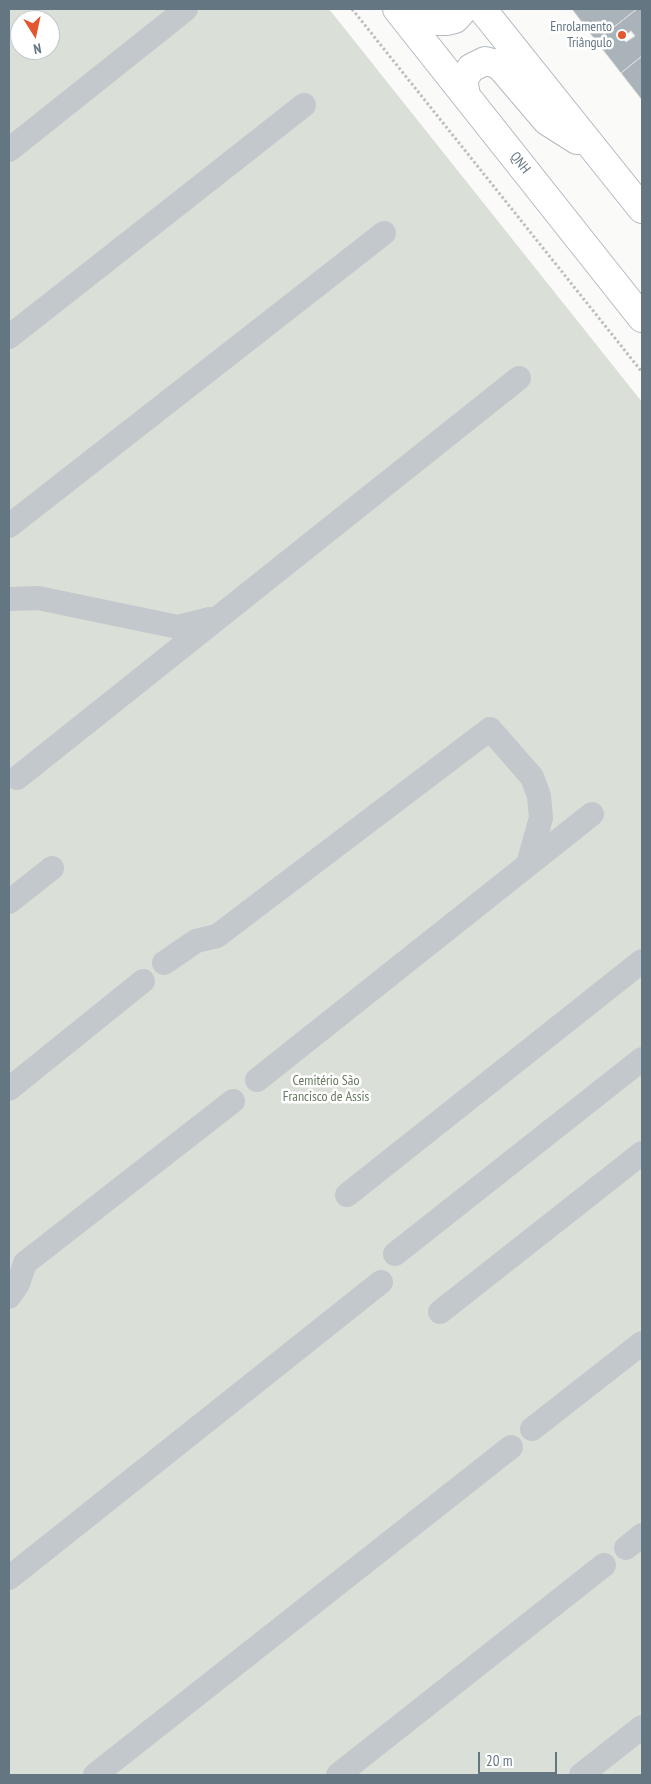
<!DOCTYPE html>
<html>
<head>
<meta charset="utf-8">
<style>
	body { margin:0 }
	#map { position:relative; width:651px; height:1784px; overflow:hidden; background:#fafaf8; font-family:"PT Sans Narrow",sans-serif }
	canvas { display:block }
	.frame { position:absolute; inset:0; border:10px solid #657683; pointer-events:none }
	.north { position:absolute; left:10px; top:10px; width:50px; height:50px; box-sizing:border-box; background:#fff; border:1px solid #c1c8cd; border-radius:50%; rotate:170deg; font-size:14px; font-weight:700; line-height:20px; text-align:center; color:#657683 }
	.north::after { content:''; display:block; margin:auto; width:18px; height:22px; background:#e4572e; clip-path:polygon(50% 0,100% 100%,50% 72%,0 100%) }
	.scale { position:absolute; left:478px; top:1752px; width:79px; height:22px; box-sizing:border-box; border:2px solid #657683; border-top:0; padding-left:6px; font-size:15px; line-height:18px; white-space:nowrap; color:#657683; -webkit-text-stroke:4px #fff; paint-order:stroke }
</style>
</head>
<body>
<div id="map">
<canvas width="651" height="1784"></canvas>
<div class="frame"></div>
<div class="north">N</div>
<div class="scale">20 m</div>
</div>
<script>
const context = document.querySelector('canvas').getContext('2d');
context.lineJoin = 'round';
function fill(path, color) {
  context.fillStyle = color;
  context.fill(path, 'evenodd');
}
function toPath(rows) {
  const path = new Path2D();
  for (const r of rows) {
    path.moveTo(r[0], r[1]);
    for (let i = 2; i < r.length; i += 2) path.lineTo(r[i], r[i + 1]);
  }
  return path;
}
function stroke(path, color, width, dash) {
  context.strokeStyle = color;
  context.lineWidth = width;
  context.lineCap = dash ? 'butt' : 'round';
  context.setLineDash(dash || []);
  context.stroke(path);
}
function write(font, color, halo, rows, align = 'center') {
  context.font = font + ' "PT Sans Narrow",sans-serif';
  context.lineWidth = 5;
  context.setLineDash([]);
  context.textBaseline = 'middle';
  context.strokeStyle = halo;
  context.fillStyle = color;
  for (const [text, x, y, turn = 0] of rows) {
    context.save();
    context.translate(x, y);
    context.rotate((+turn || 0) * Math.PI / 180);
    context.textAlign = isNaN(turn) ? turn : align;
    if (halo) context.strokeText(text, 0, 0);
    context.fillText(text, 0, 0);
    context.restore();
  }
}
const green = toPath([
	[9,9,329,9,642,402,642,1775,9,1775],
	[20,20,50,20,50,50,20,50]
]);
const building = toPath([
	[572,9,637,9,596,41,572,9],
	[637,9,642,9,642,56,621,73,596,41,637,9],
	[631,31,635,36,626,42,622,38,631,31],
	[642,56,642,100,621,73,642,56]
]);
const path = toPath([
	[352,9,642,372]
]);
const street = toPath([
	[9,150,186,9],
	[9,337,304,105],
	[9,526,384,233],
	[9,599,38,598,178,627,210,619],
	[17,778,519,378],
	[9,902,52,868],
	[164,963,196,941,217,936,490,729,532,777,539,796,541,818,528,864],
	[257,1080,592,814],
	[9,1089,143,981],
	[347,1195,642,961],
	[395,1254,642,1059],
	[9,1297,18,1284,25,1263,233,1101],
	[440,1312,642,1153],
	[532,1429,642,1343],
	[626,1548,642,1535],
	[9,1578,381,1282],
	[95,1775,511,1447],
	[338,1775,604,1565],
	[581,1775,642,1727]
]);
const secondary = toPath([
	[397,9,642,318],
	[423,9,430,17,438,21,447,21,455,19,464,9],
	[482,9,642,209],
	[466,95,463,80,471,68,485,61,493,63,500,66,547,121,577,140]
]);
const markers = [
	[622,35,5,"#e4572e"]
];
const poiNames = [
	["Enrolamento",612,27],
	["Triângulo",612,43]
];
const streetNames = [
	["QNH",520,163,52]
];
const parkNames = [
	["Cemitério São",326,1081],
	["Francisco de Assis",326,1097]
];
fill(green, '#dadfd7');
fill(building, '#aab3b9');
stroke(building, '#dcdcda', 1);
stroke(secondary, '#b3babf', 30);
stroke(path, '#bbbfc2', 3, [2.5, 2.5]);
stroke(street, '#c3c8cc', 24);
stroke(secondary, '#fff', 28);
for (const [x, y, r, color] of markers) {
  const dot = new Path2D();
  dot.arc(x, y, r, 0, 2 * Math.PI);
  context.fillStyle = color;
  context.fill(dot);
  stroke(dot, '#fff', 2);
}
write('14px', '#657683', '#fff', poiNames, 'right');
write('14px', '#657683', '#fff', streetNames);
write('14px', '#687a64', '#fff', parkNames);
</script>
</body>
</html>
